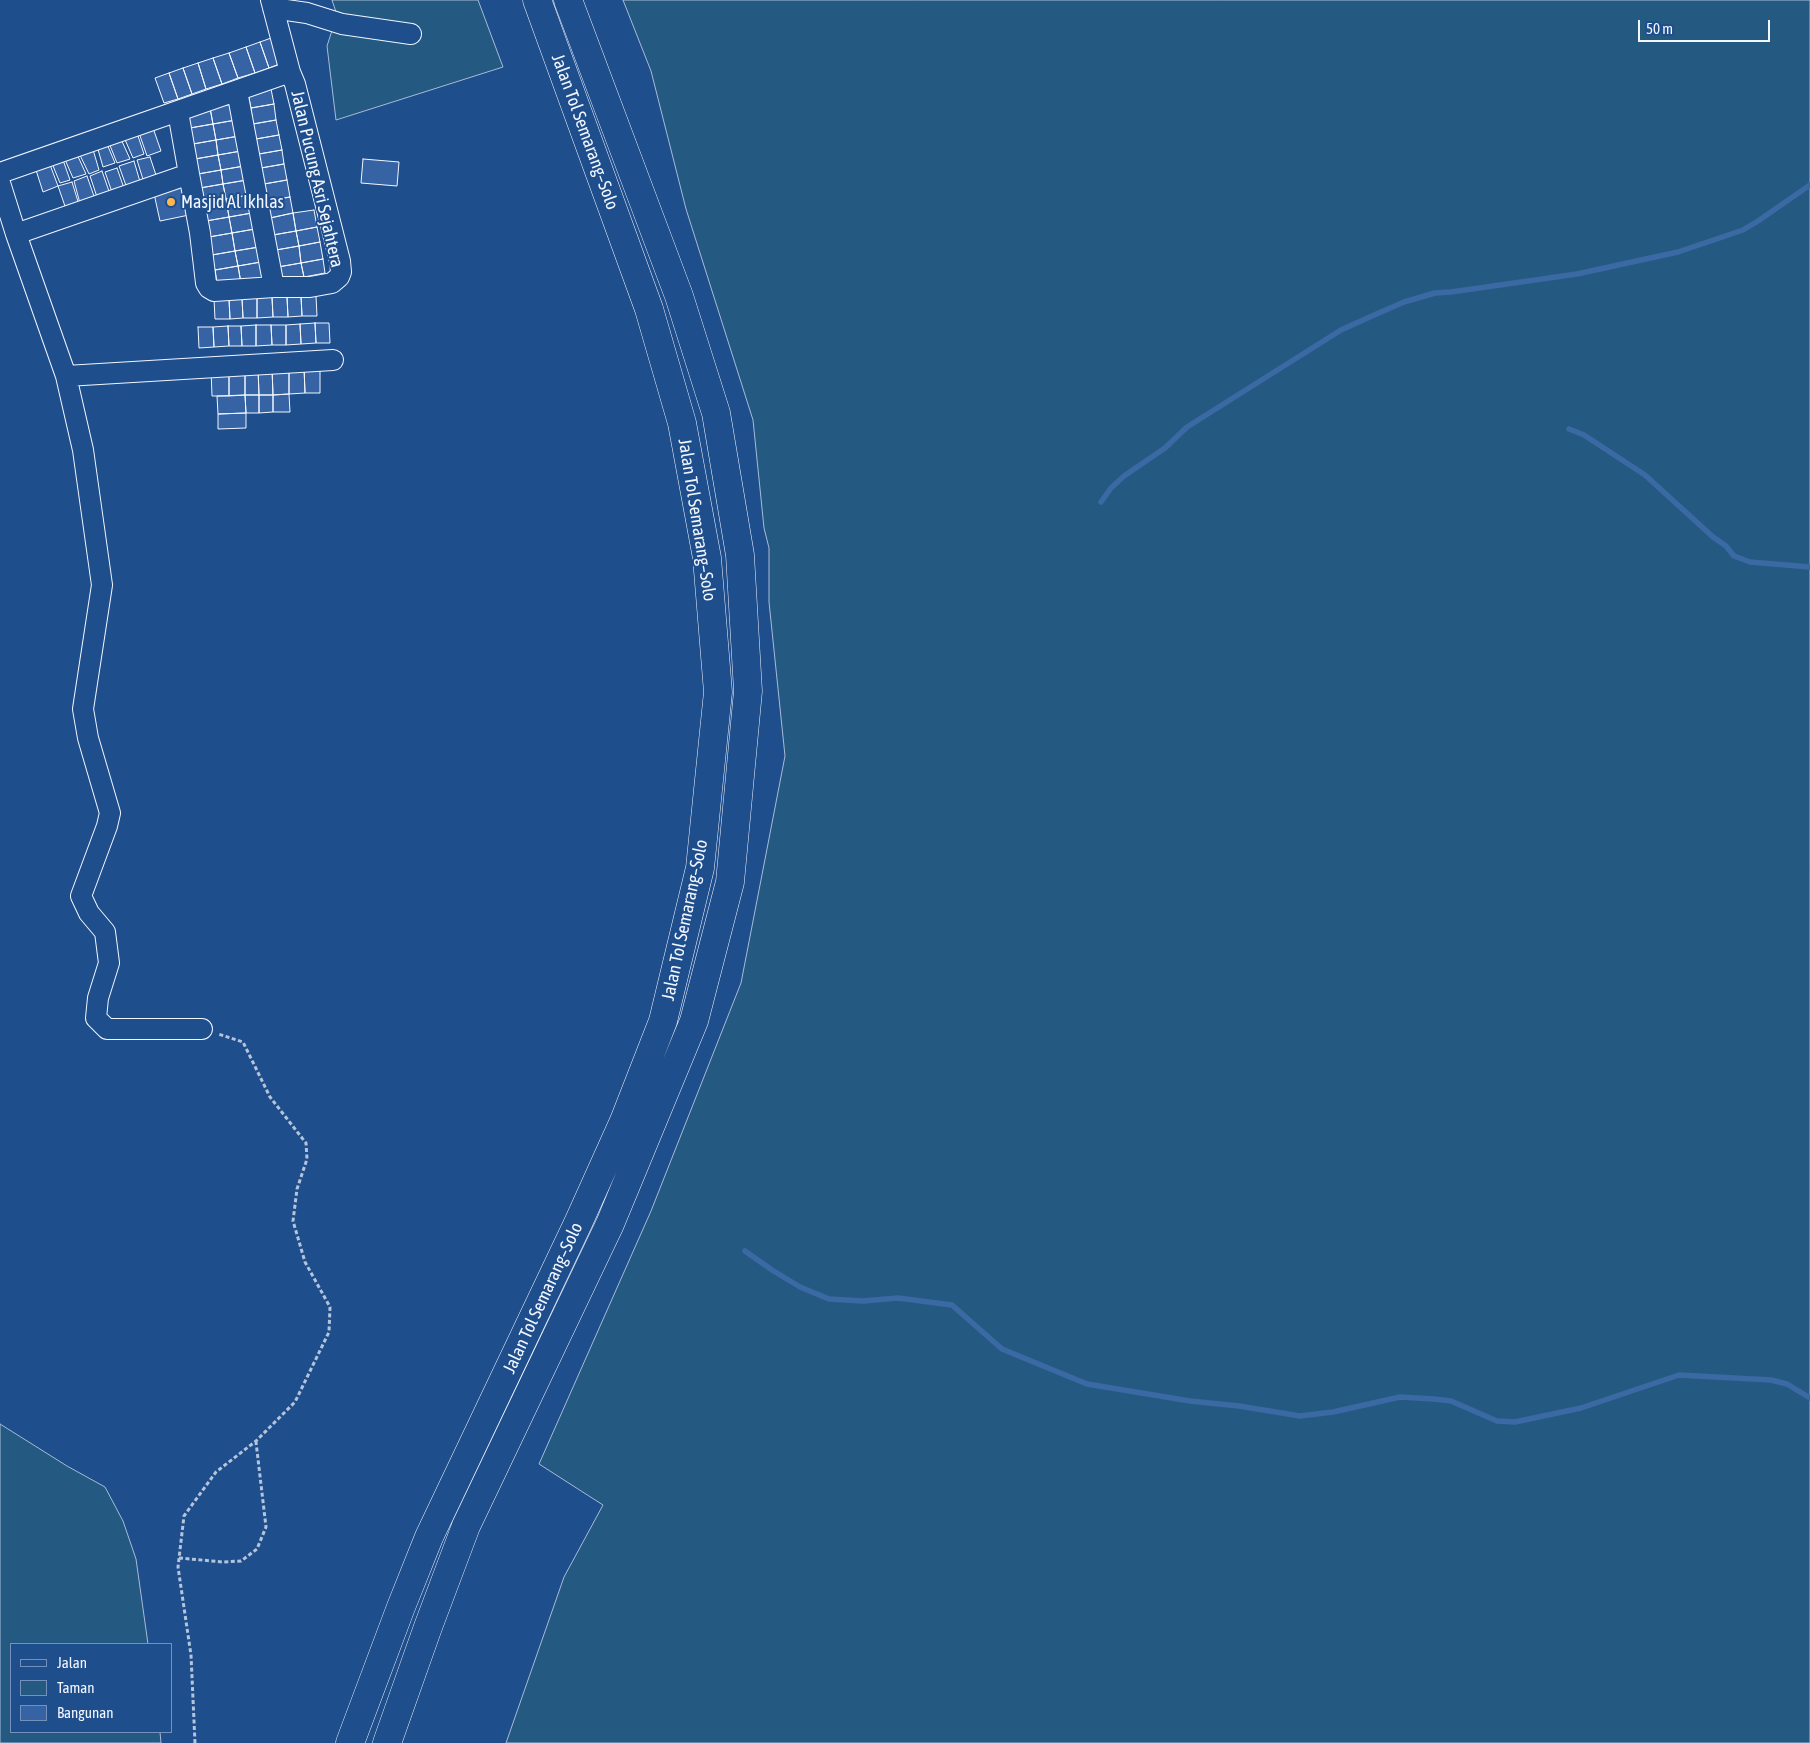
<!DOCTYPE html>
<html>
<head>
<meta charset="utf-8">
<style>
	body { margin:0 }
	#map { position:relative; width:1810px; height:1743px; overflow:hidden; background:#1f4e8c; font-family:"Asap Condensed",sans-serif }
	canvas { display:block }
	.legend { position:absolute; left:10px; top:1643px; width:162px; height:90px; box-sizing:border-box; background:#1f4e8c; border:1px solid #7391ba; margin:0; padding:6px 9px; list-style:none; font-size:15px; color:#f2f6ff }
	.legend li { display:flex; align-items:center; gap:10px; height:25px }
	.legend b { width:25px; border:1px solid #7391ba }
	.scale { position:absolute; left:1638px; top:20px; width:132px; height:22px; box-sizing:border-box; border:2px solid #f2f6ff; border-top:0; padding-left:6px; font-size:15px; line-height:18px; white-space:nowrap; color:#f2f6ff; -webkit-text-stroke:4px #1f4e8c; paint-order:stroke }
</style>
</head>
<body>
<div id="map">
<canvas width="1810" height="1743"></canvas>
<ul class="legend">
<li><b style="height:6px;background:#1f4e8c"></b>Jalan</li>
<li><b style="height:14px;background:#245a82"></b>Taman</li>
<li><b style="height:14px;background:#3563a3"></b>Bangunan</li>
</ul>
<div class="scale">50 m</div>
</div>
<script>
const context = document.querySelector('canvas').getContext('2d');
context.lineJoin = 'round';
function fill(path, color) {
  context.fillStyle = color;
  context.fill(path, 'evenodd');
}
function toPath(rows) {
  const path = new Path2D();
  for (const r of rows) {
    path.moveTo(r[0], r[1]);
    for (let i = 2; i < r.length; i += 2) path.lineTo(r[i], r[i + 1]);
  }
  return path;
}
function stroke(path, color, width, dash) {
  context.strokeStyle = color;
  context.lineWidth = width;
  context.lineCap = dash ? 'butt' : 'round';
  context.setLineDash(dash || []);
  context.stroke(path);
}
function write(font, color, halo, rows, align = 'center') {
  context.font = font + ' "Asap Condensed",sans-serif';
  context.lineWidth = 4;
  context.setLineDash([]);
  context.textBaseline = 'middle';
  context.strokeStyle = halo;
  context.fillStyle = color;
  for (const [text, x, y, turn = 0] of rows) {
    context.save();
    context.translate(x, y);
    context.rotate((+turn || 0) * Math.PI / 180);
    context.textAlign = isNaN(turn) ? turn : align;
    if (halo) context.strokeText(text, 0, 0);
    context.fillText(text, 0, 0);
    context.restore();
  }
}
const green = toPath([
	[332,0,478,0,503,67,336,120,327,46,337,15,332,0],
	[623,0,1810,0,1810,1743,506,1743,564,1577,603,1505,539,1464,651,1211,741,983,785,756,769,602,769,548,764,528,753,420,686,209,651,71,623,0],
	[0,1424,67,1466,105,1487,123,1521,136,1559,148,1644,11,1644,11,1732,160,1732,161,1743,0,1743,0,1424]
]);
const stream = toPath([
	[1569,429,1584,435,1645,475,1713,537,1726,546,1734,556,1750,562,1810,567],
	[1101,502,1111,488,1124,476,1165,448,1187,427,1341,330,1372,316,1404,302,1435,293,1451,292,1577,274,1678,252,1743,230,1758,221,1810,185],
	[745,1251,772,1270,800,1287,829,1299,863,1301,898,1298,952,1305,1002,1349,1087,1384,1190,1401,1239,1406,1300,1416,1333,1412,1400,1397,1434,1399,1451,1401,1497,1421,1515,1422,1581,1408,1679,1375,1771,1380,1787,1384,1810,1398]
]);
const building = toPath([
	[274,37,282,63,269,68,260,42,274,37],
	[260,42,269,68,255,73,246,47,260,42],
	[246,47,255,73,238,78,229,53,246,47],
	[229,53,238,78,222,84,213,58,229,53],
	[213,58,222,84,206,89,198,63,213,58],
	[198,63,206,89,192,94,183,68,198,63],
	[183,68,192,94,178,99,169,73,183,68],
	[169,73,178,99,164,103,155,78,169,73],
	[271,89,274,104,251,108,248,93,271,89],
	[233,104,236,120,213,124,210,108,233,104],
	[274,104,276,120,253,124,251,108,274,104],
	[210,108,213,124,190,128,187,113,210,108],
	[236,120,239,136,216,140,213,124,236,120],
	[276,120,279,135,256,139,253,124,276,120],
	[213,124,216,140,193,144,190,128,213,124],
	[152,125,161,151,147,156,138,130,152,125],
	[136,130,144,154,133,158,123,135,136,130],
	[279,135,282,150,259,154,256,139,279,135],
	[239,136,241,151,218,155,216,140,239,136],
	[121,139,130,159,117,163,109,143,121,139],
	[216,140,218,155,195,159,193,144,216,140],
	[107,144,115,163,103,167,97,146,107,144],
	[92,146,99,170,89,174,78,151,92,146],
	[282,150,284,164,261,168,259,154,282,150],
	[241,151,244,166,221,170,218,155,241,151],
	[76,152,86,174,73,178,63,155,76,152],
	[218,155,221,170,198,174,195,159,218,155],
	[62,157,70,180,60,183,51,161,62,157],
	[150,157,158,181,145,186,137,160,150,157],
	[363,159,399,162,397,186,361,183,363,159],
	[134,161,141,185,128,191,119,166,134,161],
	[49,162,58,186,43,192,35,167,49,162],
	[284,164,287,180,264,184,261,168,284,164],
	[244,166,247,180,223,184,221,170,244,166],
	[117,168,125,191,113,195,105,172,117,168],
	[221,170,223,184,200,188,198,174,221,170],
	[102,171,111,197,98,200,90,176,102,171],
	[87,176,96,202,81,207,74,181,87,176],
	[247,180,249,195,226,199,223,184,247,180],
	[287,180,290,197,267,201,264,184,287,180],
	[72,182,80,208,67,212,58,186,72,182],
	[182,182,189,215,160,221,153,189,182,182],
	[223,184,226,199,203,204,200,188,223,184],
	[249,195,252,213,229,217,226,199,249,195],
	[290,197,293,213,270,218,267,201,290,197],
	[226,199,229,217,206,221,203,204,226,199],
	[314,210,317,227,296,231,293,213,314,210],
	[252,213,255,229,232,233,229,217,252,213],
	[293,213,296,231,273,235,270,218,293,213],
	[229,217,232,233,209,237,206,221,229,217],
	[317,227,320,242,299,246,296,231,317,227],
	[255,229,259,247,235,251,232,233,255,229],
	[296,231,299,246,276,250,273,235,296,231],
	[232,233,235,251,212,255,209,237,232,233],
	[320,242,323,259,301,263,299,246,320,242],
	[299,246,301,263,278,267,276,250,299,246],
	[259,247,261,262,238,266,235,251,259,247],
	[235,251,238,266,215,270,212,255,235,251],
	[323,259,325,273,304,277,301,263,323,259],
	[261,262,264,278,241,283,238,266,261,262],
	[301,263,304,277,281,281,278,267,301,263],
	[238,266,241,283,218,287,215,270,238,266],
	[301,296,316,296,317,316,302,316,301,296],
	[301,296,302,316,288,317,287,297,301,296],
	[272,297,287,297,288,317,273,317,272,297],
	[272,297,273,317,257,318,257,298,272,297],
	[242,298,257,298,257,318,243,318,242,298],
	[242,298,243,318,230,319,229,299,242,298],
	[214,299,229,299,230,319,215,319,214,299],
	[315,323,329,323,330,343,316,343,315,323],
	[315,323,316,343,301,344,300,324,315,323],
	[300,324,301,344,286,345,286,325,300,324],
	[256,325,271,325,272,345,256,346,256,325],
	[256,325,256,346,242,346,241,326,256,325],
	[271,325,286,325,286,345,272,345,271,325],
	[228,326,241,326,242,346,229,346,228,326],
	[228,326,229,346,214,347,213,327,228,326],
	[198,327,213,327,214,347,199,348,198,327],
	[320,366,320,393,305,393,304,367,320,366],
	[289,367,304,367,305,393,289,394,289,367],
	[289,367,289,394,273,395,272,368,289,367],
	[258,368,259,395,245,395,245,369,258,368],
	[258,368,272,368,273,395,259,395,258,368],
	[229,369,229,396,212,396,211,370,229,369],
	[229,369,245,369,245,395,229,396,229,369],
	[289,394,290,412,273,412,273,395,289,394],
	[245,395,246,413,218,414,217,396,245,395],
	[245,395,259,395,259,413,246,413,245,395],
	[259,395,273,395,273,412,259,413,259,395],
	[246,413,246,428,218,429,218,414,246,413]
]);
const path = toPath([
	[179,1558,223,1562,241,1561,257,1549,266,1527,256,1442],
	[195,1743,191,1655,178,1567,184,1516,216,1472,256,1441,295,1402,329,1332,330,1307,305,1262,293,1221,297,1189,307,1159,306,1143,270,1097,243,1042,218,1034]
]);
const minor = toPath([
	[271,0,290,72],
	[273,8,307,13,342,24,411,34],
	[237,91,274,287],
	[0,173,290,72,295,84,340,261,341,272,339,277,332,283,310,287,274,287,214,291,209,288,206,283,200,233,189,174],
	[0,183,16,234,66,376,83,450,102,585,83,709,88,738,110,813,107,826,81,896,89,913,105,932,109,963,98,998,96,1018,107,1029,202,1029],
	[16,234,189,174,178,112],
	[66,376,333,360]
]);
const highway = toPath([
	[350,1743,401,1607,429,1537,579,1221,624,1121,663,1021,700,868,718,692,707,558,682,423,649,309,537,0],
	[387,1743,428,1627,466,1526,610,1224,694,1021,730,882,748,691,740,555,716,413,679,296,568,0]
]);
const markers = [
	[171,202,5,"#ffb74d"]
];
const streetNames = [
	["Jalan Tol Semarang–Solo",585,132,70],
	["Jalan Pucung Asri Sejahtera",317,179,77],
	["Jalan Tol Semarang–Solo",697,520,81],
	["Jalan Tol Semarang–Solo",685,920,-78],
	["Jalan Tol Semarang–Solo",543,1298,-65]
];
const poiNames = [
	["Masjid Al Ikhlas",181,202]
];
fill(green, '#245a82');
stroke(green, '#a8bbd7', 1);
stroke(stream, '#3b69a3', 5.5);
fill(building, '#3563a3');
stroke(building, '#f2f6ff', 1);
stroke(minor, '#f2f6ff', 22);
stroke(highway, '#f2f6ff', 29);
stroke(path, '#b3c4dc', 3, [4, 2.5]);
stroke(minor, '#1f4e8c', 20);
stroke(highway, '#1f4e8c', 28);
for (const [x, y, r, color] of markers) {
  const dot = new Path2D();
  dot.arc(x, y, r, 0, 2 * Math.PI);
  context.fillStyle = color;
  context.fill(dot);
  stroke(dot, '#1f4e8c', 2);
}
write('18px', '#f2f6ff', '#1f4e8c', streetNames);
write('18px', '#f2f6ff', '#1f4e8c', poiNames, 'left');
</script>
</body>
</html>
